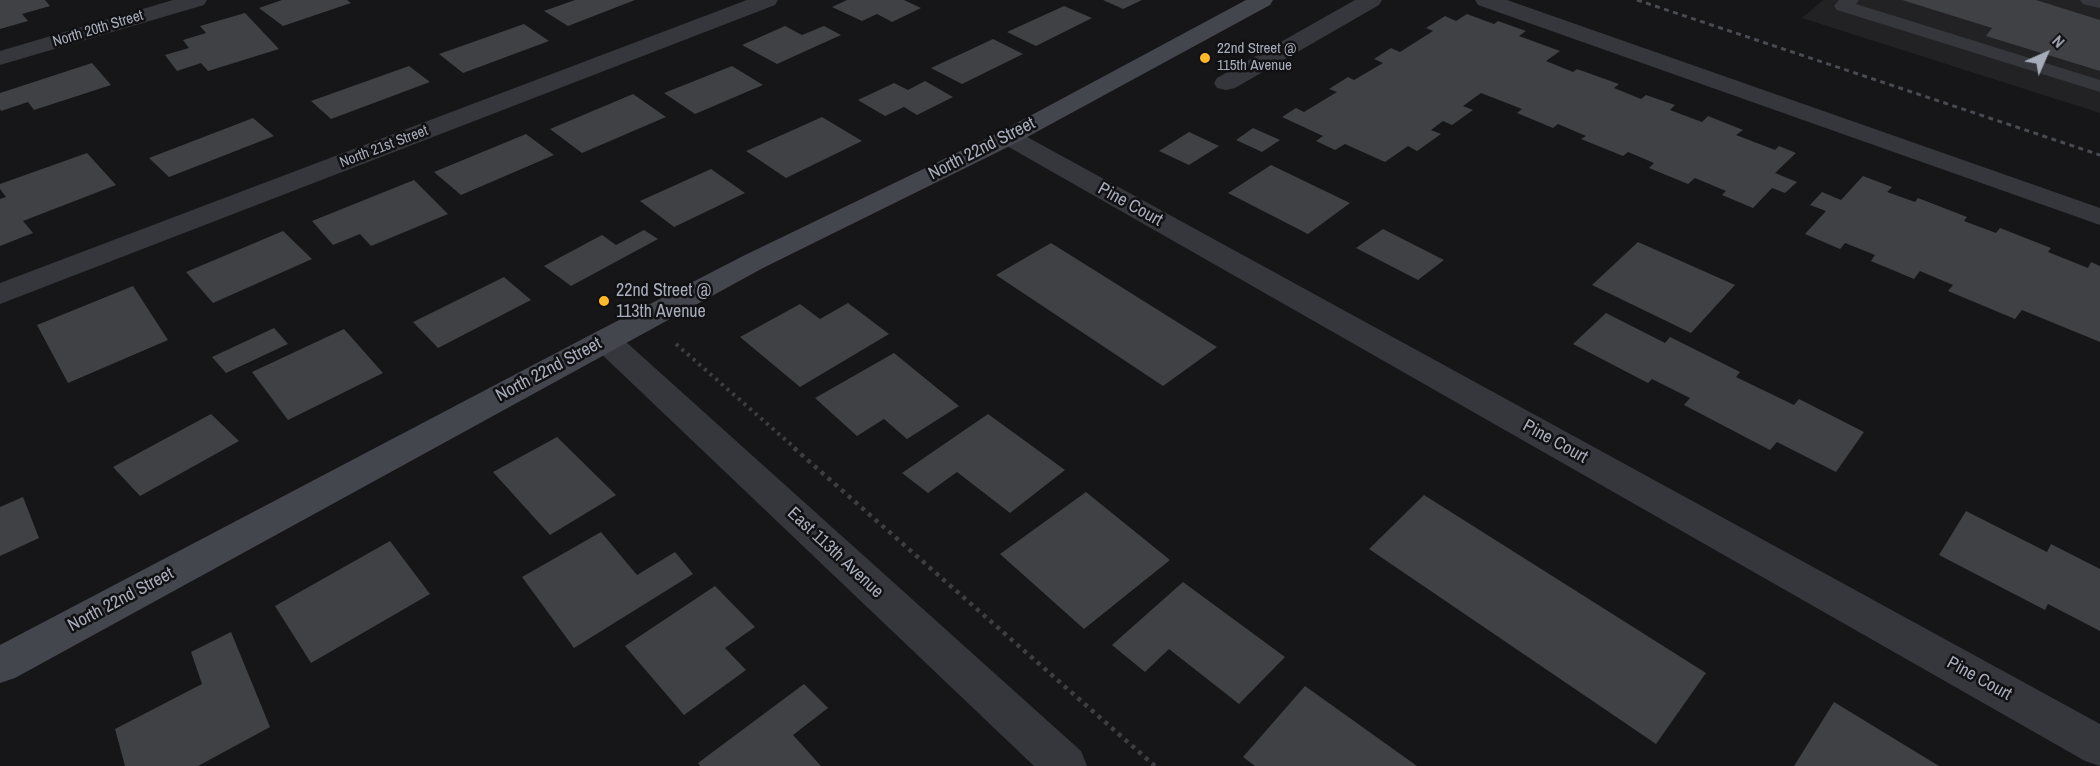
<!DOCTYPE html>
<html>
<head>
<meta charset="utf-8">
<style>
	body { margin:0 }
	#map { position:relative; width:2100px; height:766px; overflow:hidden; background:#161618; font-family:"Archivo Narrow",sans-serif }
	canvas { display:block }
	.north { position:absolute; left:2016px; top:24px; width:60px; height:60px; -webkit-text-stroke:4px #111113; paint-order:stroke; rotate:45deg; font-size:16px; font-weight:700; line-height:24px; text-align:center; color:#a6acb9 }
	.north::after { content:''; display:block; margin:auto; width:21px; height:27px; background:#a6acb9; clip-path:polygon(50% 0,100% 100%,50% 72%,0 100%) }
</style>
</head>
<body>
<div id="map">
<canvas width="2100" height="766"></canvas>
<div class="north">N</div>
</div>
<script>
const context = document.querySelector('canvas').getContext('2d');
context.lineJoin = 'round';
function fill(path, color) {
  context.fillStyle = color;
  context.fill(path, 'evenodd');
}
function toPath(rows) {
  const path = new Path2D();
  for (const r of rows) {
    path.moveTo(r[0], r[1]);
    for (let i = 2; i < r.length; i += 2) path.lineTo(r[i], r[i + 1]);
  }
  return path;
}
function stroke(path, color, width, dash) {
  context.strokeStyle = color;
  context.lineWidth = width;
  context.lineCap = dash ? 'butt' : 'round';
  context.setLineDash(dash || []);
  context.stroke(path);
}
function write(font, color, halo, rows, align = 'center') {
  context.font = font + ' "Archivo Narrow",sans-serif';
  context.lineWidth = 5;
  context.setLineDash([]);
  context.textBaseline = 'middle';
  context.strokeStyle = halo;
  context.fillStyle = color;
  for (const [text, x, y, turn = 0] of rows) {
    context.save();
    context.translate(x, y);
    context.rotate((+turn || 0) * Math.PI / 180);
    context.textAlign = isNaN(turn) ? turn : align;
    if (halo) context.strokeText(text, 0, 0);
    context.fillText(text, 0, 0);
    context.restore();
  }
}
const built = toPath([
	[1823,0,2100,0,2100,113,1802,18]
]);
const building = toPath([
	[0,0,45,0,50,6,22,14,28,21,0,29],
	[282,0,347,0,351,3,283,26,259,8],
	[575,0,635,0,568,26,544,11],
	[847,0,904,0,921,8,892,22,877,14,862,21,832,7],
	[1103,0,1142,0,1123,9],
	[1902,0,2036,0,2100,20,2100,71,1986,36,1992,28],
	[1064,6,1092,18,1036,46,1007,32],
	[245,13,279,49,208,71,201,63,177,71,165,55,189,48,183,40,206,33,200,26],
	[1467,14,1494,24,1498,21,1526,31,1519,36,1560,51,1546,61,1573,72,1577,69,1619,84,1614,88,1641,99,1646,95,1675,105,1670,110,1702,122,1708,116,1743,130,1736,135,1775,150,1779,146,1796,153,1775,173,1797,182,1785,193,1772,188,1753,208,1722,195,1726,191,1695,178,1688,184,1649,168,1654,163,1628,152,1623,156,1581,139,1586,136,1558,124,1553,128,1517,113,1522,109,1481,93,1463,106,1473,110,1452,125,1443,121,1431,130,1441,134,1417,151,1408,146,1385,162,1345,144,1335,150,1316,141,1323,136,1282,117,1296,108,1304,112,1337,92,1329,89,1348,77,1354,80,1383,63,1374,59,1391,48,1400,52,1433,31,1426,28,1445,16,1456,21],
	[524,24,549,41,463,73,439,54],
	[785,26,802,35,824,26,841,35,777,64,742,45],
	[993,39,1023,54,962,84,931,68],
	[92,63,111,85,34,110,28,102,1,111,0,109,0,93],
	[409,66,430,82,331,119,311,101],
	[732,66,763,85,695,114,664,93],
	[925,81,953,97,917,115,904,107,885,116,858,100,894,83,908,90],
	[633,94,666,117,582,153,550,129],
	[822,117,862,141,786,178,746,151],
	[253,118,274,136,169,177,149,158],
	[1253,128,1280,140,1262,152,1236,140],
	[1189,132,1219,146,1189,165,1159,151],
	[526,134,554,155,461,195,434,172],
	[87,153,116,185,23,221,33,233,0,246,0,199,6,197,0,189,0,184],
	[1271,165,1350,203,1308,234,1228,193],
	[711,169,745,193,674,227,640,201],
	[1863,176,1892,187,1887,192,1915,202,1918,198,1967,217,1964,221,1996,233,2000,228,2051,248,2048,252,2088,268,2091,262,2100,266,2100,342,2022,310,2015,319,1948,291,1953,285,1920,271,1914,279,1871,261,1875,255,1845,243,1840,249,1805,234,1826,211,1810,205,1822,192,1841,200],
	[414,180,448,214,371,246,360,234,333,245,312,221],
	[1383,229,1444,260,1418,280,1356,248],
	[644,230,658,239,571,286,544,266,602,235,616,245],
	[283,231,312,259,213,303,186,272],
	[1638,242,1735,285,1691,333,1592,285],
	[1051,243,1217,347,1163,386,996,275],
	[504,277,531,300,438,348,413,322],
	[133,286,168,340,68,383,37,325],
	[848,303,889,334,800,387,740,337,800,304,820,319],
	[1606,313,1665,343,1670,337,1740,372,1736,377,1794,405,1799,399,1864,432,1836,472,1777,442,1770,450,1684,405,1690,398,1652,379,1648,383,1573,344],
	[274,328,288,344,226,373,212,357],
	[344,329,383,373,288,420,252,372],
	[894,353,959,406,907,439,884,419,857,436,815,398],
	[211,414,239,441,140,496,113,467],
	[988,414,1065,470,1010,513,957,472,928,493,902,473],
	[557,437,616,495,550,535,493,472],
	[1086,492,1170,560,1084,629,1000,554],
	[1424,495,1706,673,1656,744,1369,549],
	[23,497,39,538,0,556,0,507],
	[1966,511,2047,552,2051,544,2100,569,2100,631,2048,604,2045,610,1939,555],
	[601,532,637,575,675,552,693,574,574,648,522,577],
	[390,541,430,594,311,663,275,606],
	[1183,582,1285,657,1239,704,1169,649,1145,672,1112,645],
	[715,586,755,627,725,648,746,670,684,715,625,646],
	[231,632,270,727,198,766,125,766,115,729,202,684,191,652],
	[804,684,828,708,793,735,821,766,700,766,698,763],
	[1305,686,1417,766,1255,766,1243,757],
	[1834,702,1939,766,1794,766]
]);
const pathFar1 = toPath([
	[676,344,796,449]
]);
const path = toPath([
	[794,448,1155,766]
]);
const lane = toPath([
	[1839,0,1859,0,1856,4,2100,80,2100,92,1837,10,1834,6,1839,0],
	[2080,0,2100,0,2100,8,2083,4,2080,0]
]);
const street = toPath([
	[173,0,207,0,204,5,0,65,0,51,173,0],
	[747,0,778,0,775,5,0,304,0,283,747,0],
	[1355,0,1382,0,1379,5,1235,88,1226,90,1217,88,1214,83,1217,78,1355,0],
	[1475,0,1507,0,2100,208,2100,225,1478,5,1475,0],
	[1009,129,1018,132,2100,724,2100,766,2085,761,1000,142,996,137,1000,132,1009,129],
	[605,329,616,333,1081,751,1087,766,1034,766,594,347,589,340,594,333,605,329]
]);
const secondary = toPath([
	[1246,0,1273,0,1270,5,1018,142,763,268,15,678,0,683,0,645,594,333,743,256,1000,132,1246,0]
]);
const rail = toPath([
	[1637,0,2100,155]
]);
const markers = [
	[1205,58,6,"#ffb827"],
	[604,301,6,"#ffb827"]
];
const farStreetnames = [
	["North 20th Street",98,29,-17],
	["North 21st Street",384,147,-21]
];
const farPoinames = [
	["22nd Street @",1217,49],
	["115th Avenue",1217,66]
];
const streetNames = [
	["North 22nd Street",982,149,-27],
	["Pine Court",1130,205,29],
	["North 22nd Street",549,370,-28],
	["Pine Court",1555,442,29],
	["East 113th Avenue",835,553,43],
	["North 22nd Street",121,600,-28],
	["Pine Court",1979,679,29]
];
const poiNames = [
	["22nd Street @",616,291],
	["113th Avenue",616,312]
];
fill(built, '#222225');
fill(building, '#404145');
stroke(pathFar1, '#3c3e44', 4, [3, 4.5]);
stroke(path, '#3c3e44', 4.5, [4, 5]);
fill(lane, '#36373d');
fill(street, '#36373d');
fill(secondary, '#44464e');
stroke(rail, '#494b53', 3, [5, 4.5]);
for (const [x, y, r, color] of markers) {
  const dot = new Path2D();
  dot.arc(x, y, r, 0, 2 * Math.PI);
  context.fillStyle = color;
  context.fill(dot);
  stroke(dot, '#111113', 2);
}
write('15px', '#a6acb9', '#111113', farStreetnames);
write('15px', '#a6acb9', '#111113', farPoinames, 'left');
write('18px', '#a6acb9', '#111113', streetNames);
write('18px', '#a6acb9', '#111113', poiNames, 'left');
</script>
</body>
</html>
